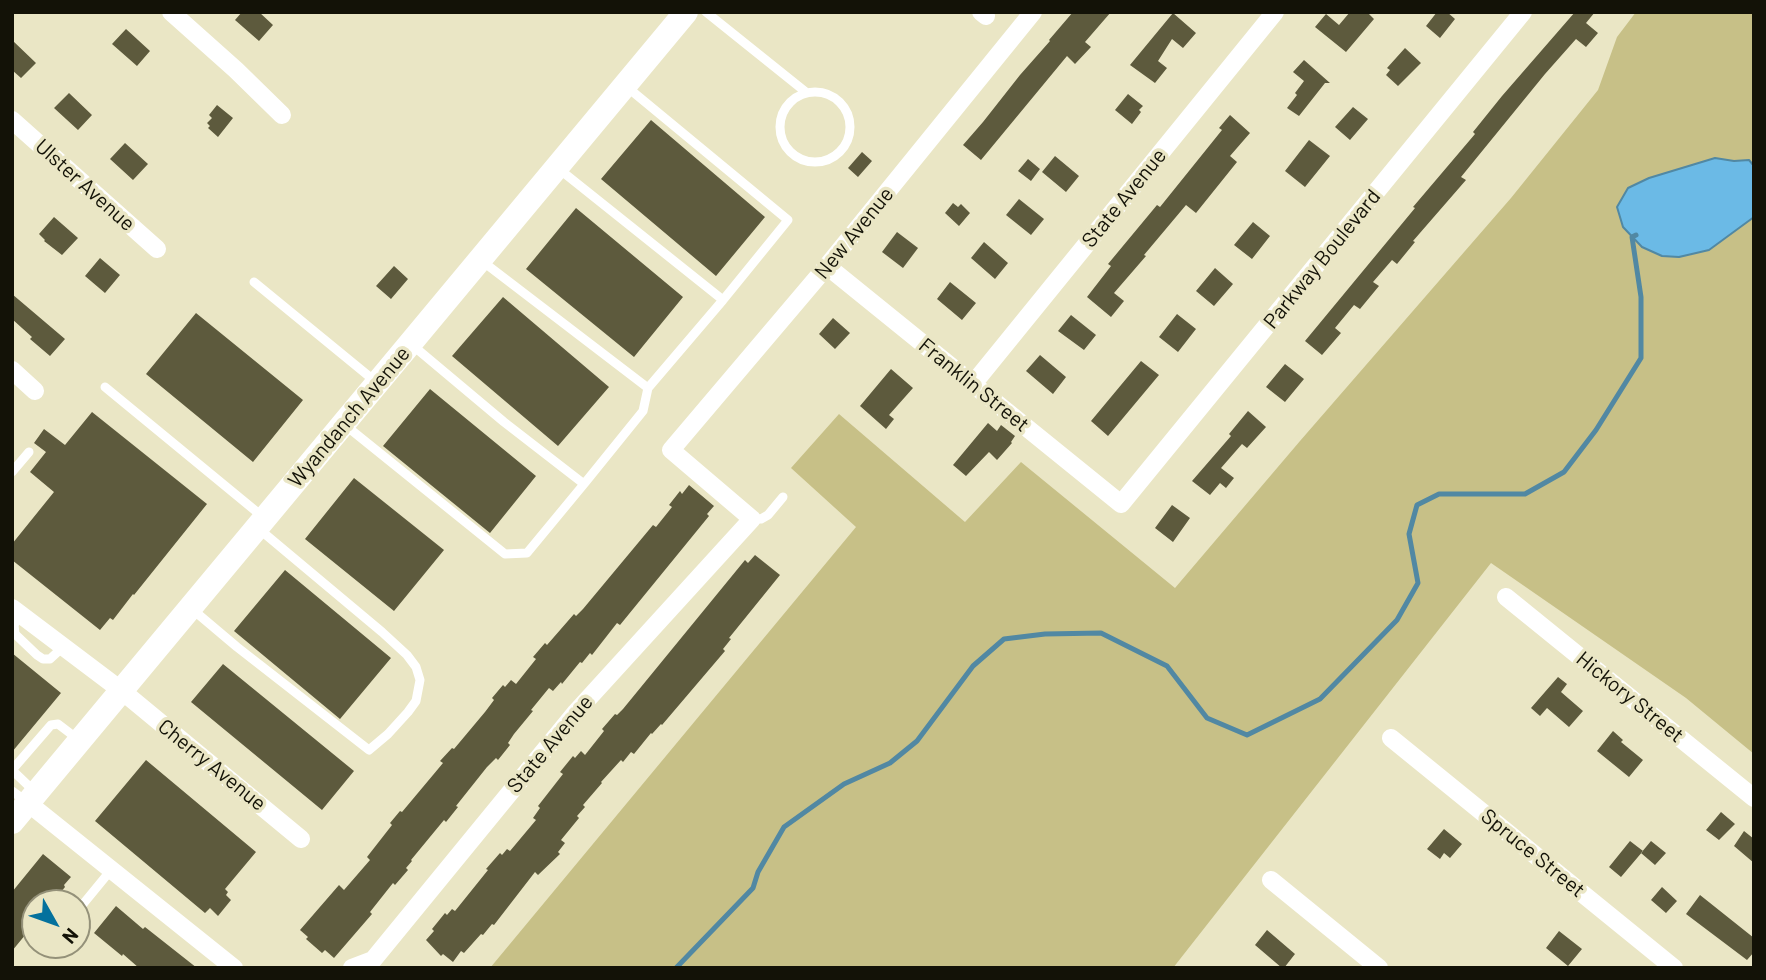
<!DOCTYPE html>
<html>
<head>
<meta charset="utf-8">
<style>
	body { margin:0 }
	#map { position:relative; width:1766px; height:980px; overflow:hidden; background:#eae6c5; font-family:Barlow,sans-serif }
	canvas { display:block }
	.frame { position:absolute; inset:0; border:14px solid #131207; pointer-events:none }
	.north { position:absolute; left:21px; top:889px; width:70px; height:70px; box-sizing:border-box; background:#eae6c5; border:2px solid #949179; border-radius:50%; rotate:130deg; font-size:19px; font-weight:700; line-height:28px; text-align:center; color:#131207 }
	.north::after { content:''; display:block; margin:auto; width:24px; height:32px; background:#04719d; clip-path:polygon(50% 0,100% 100%,50% 72%,0 100%) }
</style>
</head>
<body>
<div id="map">
<canvas width="1766" height="980"></canvas>
<div class="frame"></div>
<div class="north">N</div>
</div>
<script>
const context = document.querySelector('canvas').getContext('2d');
context.lineJoin = 'round';
function fill(path, color) {
  context.fillStyle = color;
  context.fill(path, 'evenodd');
}
function toPath(rows) {
  const path = new Path2D();
  for (const r of rows) {
    if (r.length === 3) {
      path.moveTo(r[0] + r[2], r[1]);
      path.arc(r[0], r[1], r[2], 0, 2 * Math.PI);
      continue;
    }
    path.moveTo(r[0], r[1]);
    for (let i = 2; i < r.length; i += 2) path.lineTo(r[i], r[i + 1]);
  }
  return path;
}
function stroke(path, color, width, dash) {
  context.strokeStyle = color;
  context.lineWidth = width;
  context.lineCap = dash ? 'butt' : 'round';
  context.setLineDash(dash || []);
  context.stroke(path);
}
function write(font, color, halo, rows, align = 'center') {
  context.font = font + ' Barlow,sans-serif';
  context.lineWidth = 7;
  context.setLineDash([]);
  context.textBaseline = 'middle';
  context.strokeStyle = halo;
  context.fillStyle = color;
  for (const [text, x, y, turn = 0] of rows) {
    context.save();
    context.translate(x, y);
    context.rotate((+turn || 0) * Math.PI / 180);
    context.textAlign = isNaN(turn) ? turn : align;
    if (halo) context.strokeText(text, 0, 0);
    context.fillText(text, 0, 0);
    context.restore();
  }
}
const green = toPath([
	[1636,12,1754,12,1754,754,1686,698,1491,563,1173,968,490,968,856,527,791,468,839,414,965,522,1021,462,1175,588,1300,441,1511,198,1598,90,1617,37]
]);
const water = toPath([
	[1715,158,1734,161,1749,160,1754,166,1754,217,1709,250,1679,257,1662,256,1642,247,1623,227,1617,207,1628,188,1649,178,1715,158]
]);
const stream = toPath([
	[676,968,753,888,758,872,784,827,844,784,890,763,917,741,973,666,1004,639,1045,634,1101,633,1167,666,1207,718,1247,735,1320,699,1397,620,1418,583,1409,534,1417,505,1439,494,1525,494,1564,472,1596,430,1641,358,1641,297,1632,237,1636,235]
]);
const building = toPath([
	[242,12,259,12,273,25,259,41,235,20],
	[1073,12,1111,12,1085,42,1091,47,1075,64,1067,56,981,160,963,145,983,122,1020,75,1050,41,1049,40],
	[1350,12,1367,12,1374,19,1346,52,1315,27,1326,14,1339,25],
	[1437,12,1447,12,1455,19,1440,38,1426,26],
	[1575,12,1595,12,1586,23,1598,33,1586,47,1576,39,1545,74,1461,177,1466,180,1413,241,1415,242,1397,264,1392,260,1373,282,1379,286,1360,309,1354,305,1335,328,1341,333,1322,355,1305,341,1415,208,1413,207,1475,134,1473,132,1502,96],
	[1173,13,1196,33,1183,48,1172,39,1158,61,1167,68,1155,83,1130,65],
	[126,29,150,51,137,66,112,44],
	[12,40,36,63,21,78,12,70],
	[1405,48,1421,63,1398,86,1386,75,1390,70,1387,68],
	[1304,60,1330,83,1325,83,1299,116,1287,108,1297,95,1295,93,1304,81,1293,72],
	[69,93,92,115,78,130,54,108],
	[1128,94,1143,106,1139,110,1141,112,1132,124,1115,110],
	[217,105,233,118,218,137,208,128,210,126,207,123,212,118,209,115],
	[1353,107,1368,119,1350,140,1335,127],
	[1230,115,1250,133,1230,156,1237,162,1196,213,1186,205,1144,255,1146,256,1114,293,1124,301,1111,317,1087,297,1111,266,1108,264,1157,205,1160,207,1222,130,1219,128],
	[651,120,765,217,716,276,601,179],
	[1309,140,1330,156,1305,187,1285,171],
	[125,143,148,164,133,180,110,159],
	[862,152,872,161,858,177,848,168],
	[1055,156,1079,176,1066,192,1042,172],
	[1028,159,1040,169,1031,181,1018,171],
	[1019,199,1044,219,1031,235,1006,215],
	[953,203,958,207,961,204,970,213,959,226,945,213],
	[576,208,683,297,634,357,526,269],
	[54,217,78,238,62,255,44,241,45,240,39,234],
	[1253,222,1270,236,1252,259,1234,245],
	[897,232,918,248,903,268,882,252],
	[984,242,1008,263,995,279,971,258],
	[100,258,120,275,105,293,85,276],
	[394,266,408,279,391,299,376,286],
	[1215,268,1233,284,1214,306,1196,291],
	[950,282,976,303,962,320,937,299],
	[12,294,65,339,50,356,30,339,32,337,12,319],
	[503,297,609,387,558,446,452,356],
	[196,313,303,400,253,462,146,374],
	[1177,314,1196,329,1178,352,1159,337],
	[1071,315,1096,335,1084,350,1058,331],
	[833,318,850,333,835,349,819,334],
	[1040,355,1066,377,1053,394,1026,371],
	[1141,361,1159,375,1108,436,1091,421],
	[1285,364,1304,379,1285,402,1266,387],
	[891,369,913,388,889,415,894,419,886,429,860,406],
	[430,389,536,476,490,533,383,446],
	[1248,411,1266,427,1247,448,1242,444,1221,468,1234,478,1226,488,1220,483,1210,495,1192,481,1231,436,1229,434],
	[92,412,207,504,134,595,133,594,113,620,110,618,100,630,12,560,12,544,54,492,30,472,46,452,34,443,44,429,65,445],
	[988,423,997,431,1001,425,1015,436,1011,442,1012,443,997,460,989,452,966,476,953,465],
	[354,478,444,550,394,611,305,539],
	[689,485,714,506,707,514,709,516,620,625,617,623,592,655,590,653,582,663,580,662,562,684,561,682,553,691,549,688,531,710,533,711,514,734,508,743,510,745,498,760,496,758,487,767,456,806,458,807,446,822,444,820,411,860,412,861,406,868,408,870,395,885,393,883,370,912,372,914,334,958,325,950,322,953,306,939,308,937,300,930,339,885,344,890,370,860,367,857,392,825,390,823,400,811,402,812,433,775,443,763,440,761,452,748,454,749,485,712,494,700,492,698,503,685,505,687,511,680,516,684,536,659,533,657,545,643,547,645,574,614,576,616,583,609,653,525,656,527,672,507,669,505,680,491,682,494],
	[1172,505,1190,518,1173,542,1155,528],
	[755,555,780,575,729,638,731,639,723,649,725,651,662,725,661,724,652,734,651,733,634,754,631,752,623,762,621,760,601,782,602,783,583,805,585,807,577,816,579,818,561,840,565,843,558,852,560,854,538,875,535,872,494,925,492,924,483,935,481,934,464,953,461,951,453,962,443,954,441,956,426,940,434,931,432,929,445,913,447,915,452,909,455,911,488,870,486,869,500,853,502,855,507,849,510,851,536,820,533,818,540,808,538,806,563,774,560,772,573,756,575,758,581,751,585,755,604,731,602,729,615,714,617,715,623,709,745,560,748,563],
	[285,570,391,658,340,719,234,631],
	[12,653,61,693,12,752],
	[223,664,354,771,322,810,191,702],
	[1558,677,1567,684,1561,692,1583,711,1569,727,1547,708,1540,716,1531,708],
	[1613,731,1623,740,1621,742,1643,760,1629,777,1597,751],
	[146,760,256,852,225,889,228,892,226,895,231,900,218,916,210,908,205,913,95,821],
	[1721,812,1735,824,1719,840,1706,830],
	[1444,829,1462,844,1450,858,1444,853,1440,859,1427,849],
	[1744,831,1754,839,1754,863,1734,846],
	[1630,841,1643,851,1621,877,1609,867],
	[1651,841,1666,853,1655,865,1641,853],
	[43,854,71,877,64,885,65,887,52,903,35,903,35,923,12,951,12,892],
	[1662,887,1677,901,1666,913,1651,900],
	[1700,895,1754,938,1754,952,1747,960,1686,914],
	[116,906,143,929,145,927,197,968,139,968,123,954,122,956,94,933],
	[1267,930,1295,954,1284,968,1282,968,1255,945],
	[1559,931,1582,949,1568,966,1546,948]
]);
const lane = toPath([
	[706,12,807,93],
	[815,127,35],
	[559,169,723,300,788,220,627,87],
	[254,282,376,382],
	[411,344,504,422,584,484,643,411,648,388,482,261],
	[105,387,263,517],
	[648,388,723,300],
	[345,425,505,554,527,553,584,484],
	[12,472,29,452],
	[752,519,761,519,768,515,783,497],
	[192,609,237,647,369,750,388,734,408,712,416,701,420,680,416,667,407,655,382,632,259,529],
	[20,614,14,625,15,634,37,655,43,659,50,659,63,647],
	[12,770,51,725,58,724,79,740],
	[12,770,34,791],
	[12,791,27,802],
	[79,909,111,870]
]);
const street = toPath([
	[171,12,236,70,282,115],
	[981,12,986,16],
	[12,120,157,249],
	[827,266,1121,504,1523,12],
	[12,370,35,391],
	[973,384,1275,12],
	[1506,597,1754,798],
	[12,608,122,691,301,839],
	[1391,738,1674,968],
	[28,803,234,968],
	[1271,880,1379,968],
	[352,968,373,960,576,712,752,519,671,450,827,266,1033,12]
]);
const secondary = toPath([
	[12,822,686,12]
]);
const streetNames = [
	["Ulster Avenue",85,185,42],
	["State Avenue",1124,198,-51],
	["New Avenue",854,233,-51],
	["Parkway Boulevard",1322,259,-51],
	["Franklin Street",974,385,39],
	["Wyandanch Avenue",349,417,-50],
	["Hickory Street",1630,697,39],
	["State Avenue",550,744,-50],
	["Cherry Avenue",212,765,39],
	["Spruce Street",1533,853,39]
];
fill(green, '#c7c087');
fill(water, '#6bbae6');
stroke(water, '#5188a3', 2);
stroke(stream, '#5188a3', 5);
fill(building, '#5d5a3d');
stroke(lane, '#fff', 9);
stroke(street, '#fff', 18);
stroke(secondary, '#fff', 24);
write('21px', '#131207', '#eae6c5', streetNames);
</script>
</body>
</html>
